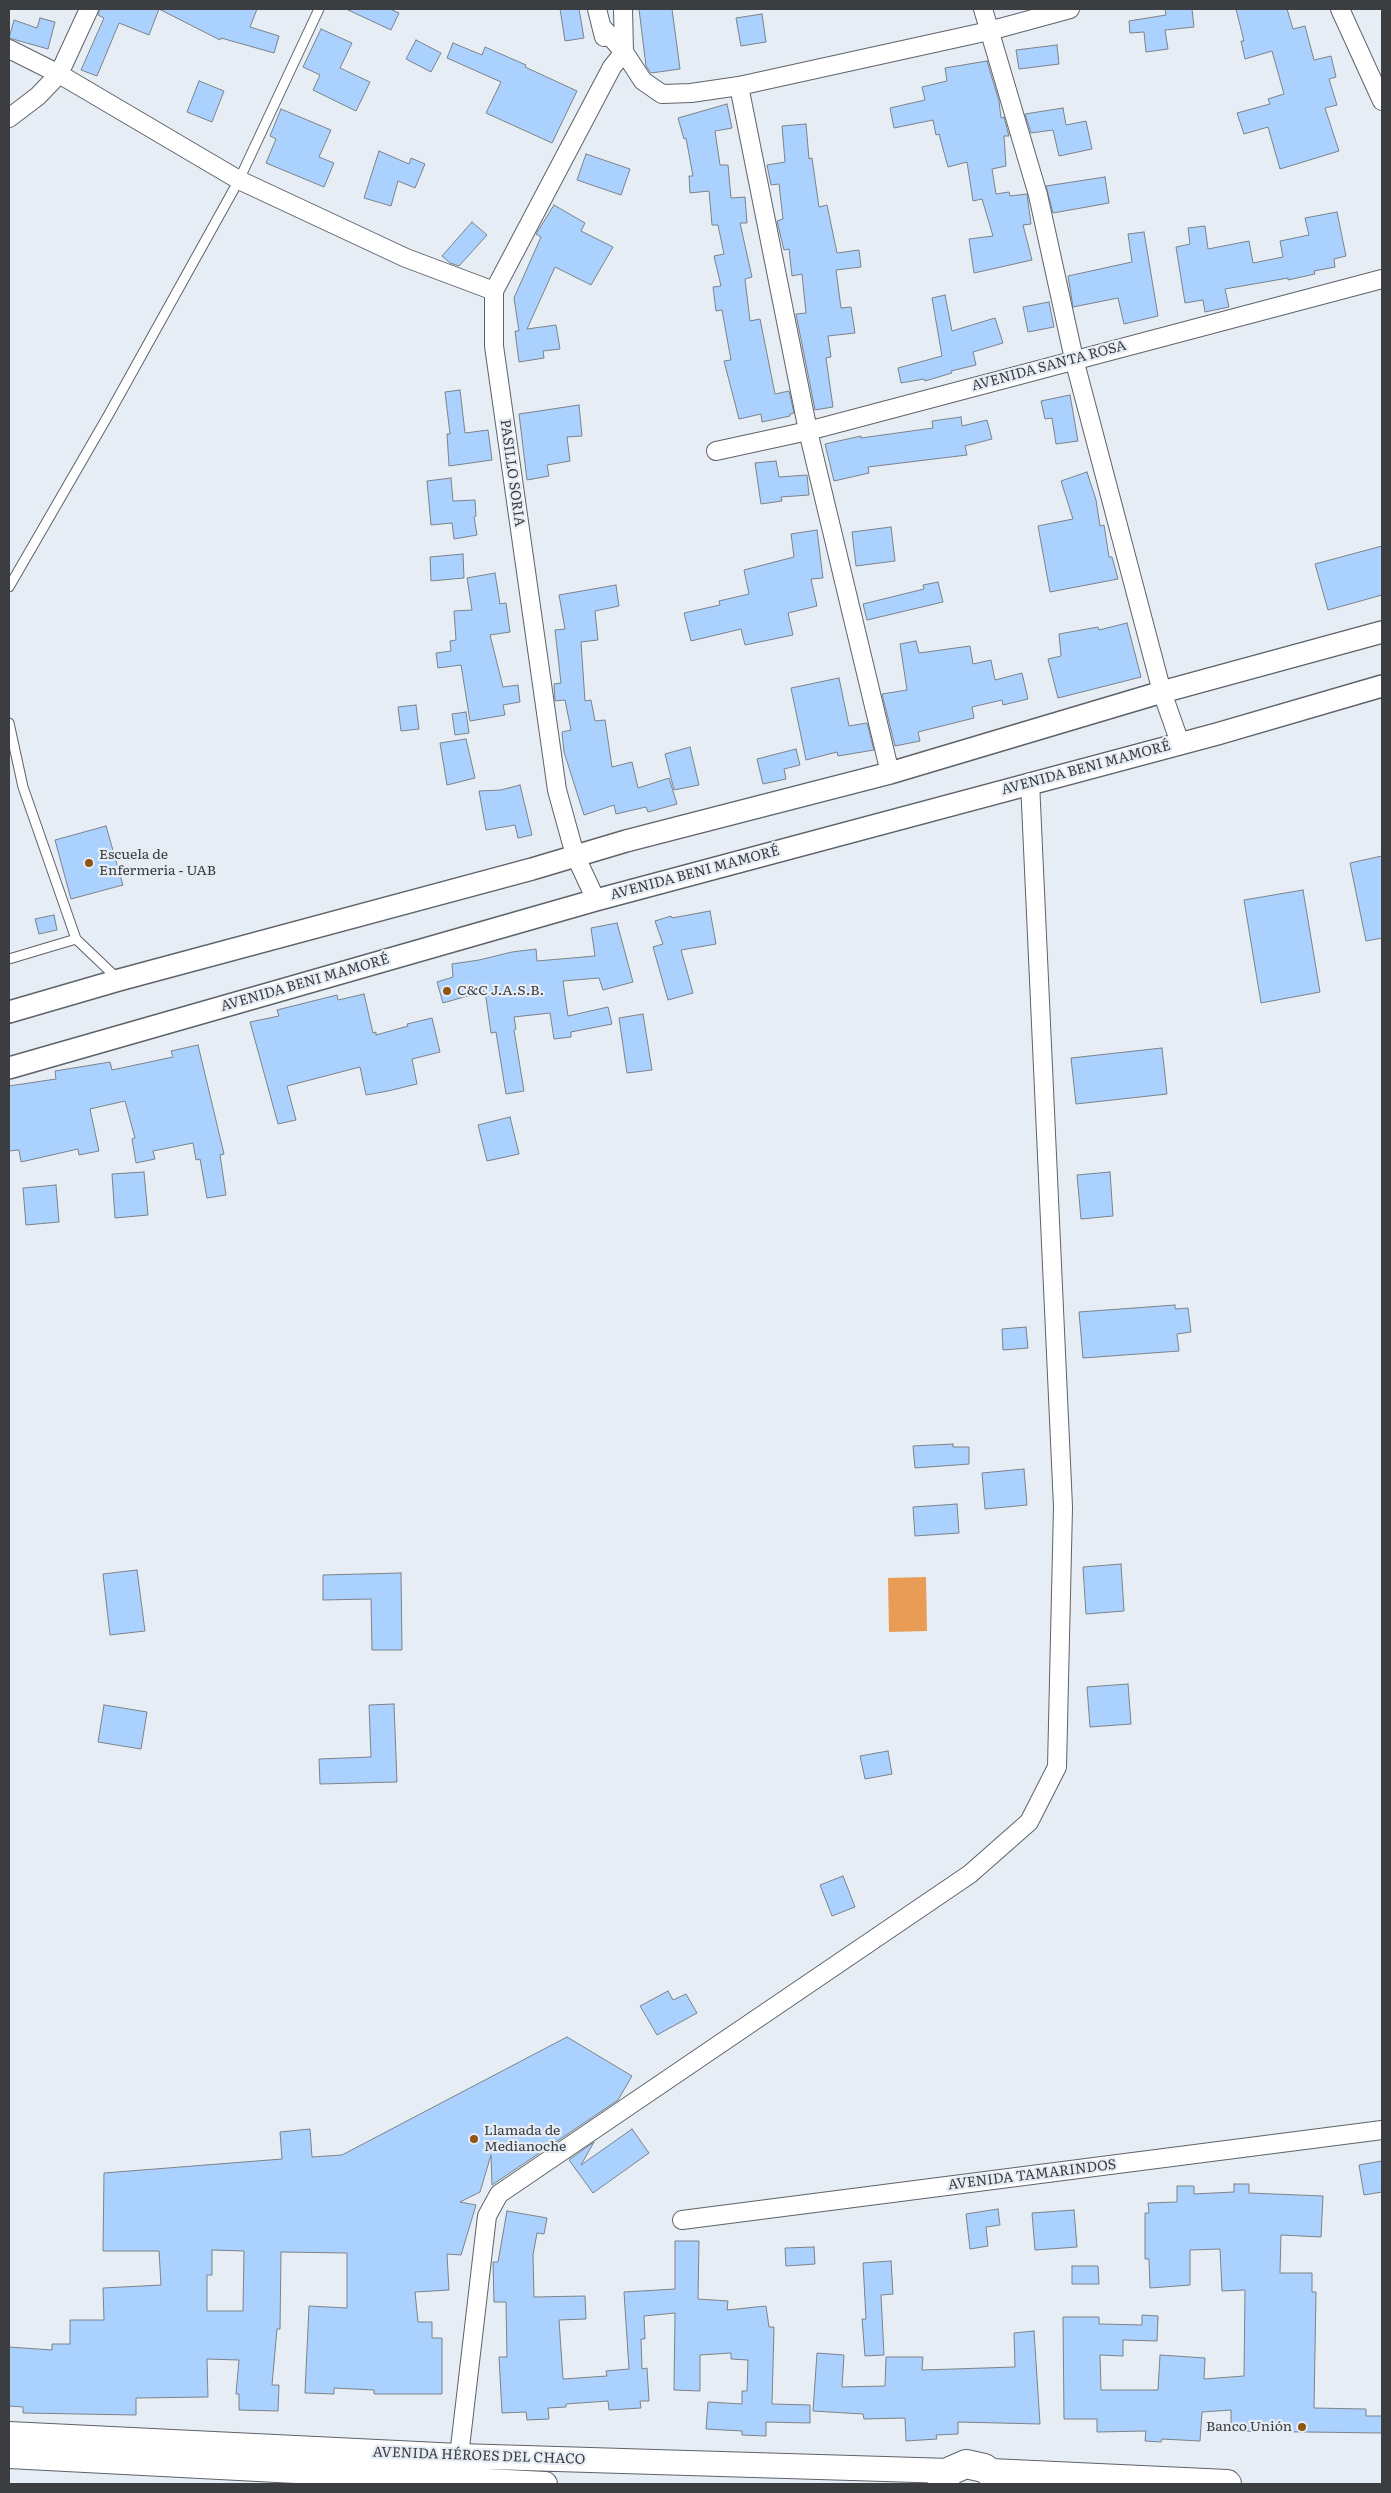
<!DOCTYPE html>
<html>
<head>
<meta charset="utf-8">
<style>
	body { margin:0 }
	#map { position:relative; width:1391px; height:2493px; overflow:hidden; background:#e7edf5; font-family:Literata,serif }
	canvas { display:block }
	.frame { position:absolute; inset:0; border:10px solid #3b3d40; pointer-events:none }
</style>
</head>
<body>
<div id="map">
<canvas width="1391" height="2493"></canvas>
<div class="frame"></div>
</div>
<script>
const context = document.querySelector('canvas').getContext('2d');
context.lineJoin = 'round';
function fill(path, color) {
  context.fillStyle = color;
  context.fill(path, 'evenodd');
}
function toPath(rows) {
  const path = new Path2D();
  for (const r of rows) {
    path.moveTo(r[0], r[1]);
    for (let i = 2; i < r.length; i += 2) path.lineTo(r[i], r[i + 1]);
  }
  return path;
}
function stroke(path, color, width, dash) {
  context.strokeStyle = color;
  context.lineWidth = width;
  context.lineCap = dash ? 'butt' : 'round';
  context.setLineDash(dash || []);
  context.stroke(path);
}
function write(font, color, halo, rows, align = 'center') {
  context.font = font + ' Literata,serif';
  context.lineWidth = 4.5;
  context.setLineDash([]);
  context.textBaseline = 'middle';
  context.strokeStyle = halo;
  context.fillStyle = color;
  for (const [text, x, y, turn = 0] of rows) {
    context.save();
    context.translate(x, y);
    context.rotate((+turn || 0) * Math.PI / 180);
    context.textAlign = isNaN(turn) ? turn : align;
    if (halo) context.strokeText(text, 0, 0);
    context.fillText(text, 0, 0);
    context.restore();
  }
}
const water = toPath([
	[926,1577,927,1631,889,1632,888,1578]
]);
const building = toPath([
	[100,9,257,9,250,27,279,36,274,53,221,38,220,40,159,9,149,35,119,23,97,76,81,70,104,18,98,15,100,9],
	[346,9,390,9,399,13,391,30,346,9],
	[560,9,579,9,584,38,565,41,560,9],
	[639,9,672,9,680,69,651,73,646,66,639,9],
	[1165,9,1192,9,1194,27,1165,30,1168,49,1146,52,1144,32,1130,33,1129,21,1166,15,1165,9],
	[1236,9,1287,9,1293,29,1305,26,1314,60,1331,56,1336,77,1329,79,1337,105,1325,108,1339,151,1280,169,1268,127,1244,134,1237,113,1270,104,1268,99,1284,94,1272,51,1245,59,1241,41,1244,41,1236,9],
	[762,14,766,42,741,46,736,18,762,14],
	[40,18,55,22,48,49,9,38,14,20,37,28,40,18],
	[321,29,352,43,340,68,370,82,356,111,313,90,320,75,303,67,321,29],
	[416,40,441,53,431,72,406,59,416,40],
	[453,43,482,55,485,47,526,65,525,67,577,91,552,143,486,113,501,82,447,58,453,43],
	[1057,45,1059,64,1019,69,1016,50,1057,45],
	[987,61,999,101,1001,118,1004,117,1009,136,1004,136,1006,166,992,169,996,194,1009,192,1010,196,1027,194,1031,224,1023,225,1032,260,974,273,969,239,993,236,982,199,973,201,967,162,948,167,939,134,936,135,933,120,894,128,890,108,925,100,922,87,947,81,945,68,987,61],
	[199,81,224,91,212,122,187,112,199,81],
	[727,104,732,128,715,131,720,165,728,165,731,198,745,197,747,223,740,223,752,277,745,279,750,321,760,319,775,394,789,391,794,413,790,414,790,416,762,422,761,414,739,419,724,361,731,360,722,310,716,311,713,287,721,286,714,256,724,254,718,225,712,225,709,191,690,193,689,176,693,176,686,138,684,139,678,118,727,104],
	[1063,108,1066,125,1086,121,1092,149,1059,156,1053,130,1031,133,1025,114,1063,108],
	[281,109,331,130,319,157,334,163,324,187,266,163,276,139,270,136,281,109],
	[806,124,809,159,812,158,819,207,827,205,837,253,859,250,861,267,836,270,841,308,851,307,855,333,828,336,831,357,826,358,833,407,815,410,796,314,806,313,802,274,792,276,789,249,784,250,777,221,783,219,779,184,771,185,767,165,785,162,782,126,806,124],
	[379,151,409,164,411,158,425,164,415,188,398,181,391,206,364,198,379,151],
	[586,154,630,169,621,195,577,180,586,154],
	[1105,177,1109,203,1053,213,1046,186,1105,177],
	[554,205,585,223,581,231,613,247,591,285,555,267,527,329,556,325,560,349,543,351,544,358,519,362,515,331,519,331,514,298,541,237,536,234,554,205],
	[1337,212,1346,256,1334,259,1335,267,1314,271,1315,274,1288,280,1288,278,1225,289,1229,307,1205,312,1203,300,1185,303,1176,247,1190,244,1188,228,1205,226,1208,249,1249,241,1253,263,1283,257,1280,241,1309,235,1305,218,1337,212],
	[472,222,487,235,459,266,450,263,442,256,472,222],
	[1144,232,1158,316,1124,324,1118,298,1073,307,1068,276,1132,262,1128,234,1144,232],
	[945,295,952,331,995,318,1003,343,973,352,976,365,951,371,952,373,925,381,924,379,901,383,898,368,942,356,932,298,945,295],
	[1049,302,1054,327,1028,332,1023,307,1049,302],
	[460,390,465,433,488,430,492,460,449,466,447,434,450,434,445,392,460,390],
	[1070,395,1078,441,1056,444,1052,418,1045,419,1041,401,1070,395],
	[579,405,582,436,567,437,570,461,547,465,549,476,527,480,519,414,579,405],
	[961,417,962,426,987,420,992,439,965,446,967,455,868,467,869,473,834,481,825,444,861,436,861,438,933,428,932,421,961,417],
	[776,461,779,477,807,475,809,495,781,497,782,501,761,504,755,463,776,461],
	[1087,472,1096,500,1100,526,1104,525,1109,557,1112,557,1118,579,1050,592,1038,526,1073,519,1061,481,1087,472],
	[451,478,453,501,475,500,476,516,474,517,477,535,454,539,452,523,431,525,427,481,451,478],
	[891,527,895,561,856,566,852,532,891,527],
	[817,530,823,578,811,579,817,606,788,613,793,635,745,645,741,629,691,641,684,613,720,605,719,601,749,594,744,570,794,557,791,534,817,530],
	[1382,546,1382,595,1328,610,1315,564,1382,546],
	[463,554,464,578,431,581,430,557,463,554],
	[495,573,500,604,506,603,510,632,490,635,503,687,518,685,520,702,503,705,505,715,470,721,461,665,438,668,436,653,451,651,450,641,456,640,454,611,472,610,467,578,495,573],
	[938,582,943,602,867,620,863,604,924,589,923,585,938,582],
	[616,585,619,606,595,611,598,640,581,642,585,701,591,700,595,721,605,720,612,767,632,762,638,788,669,778,677,804,648,812,646,807,616,814,614,805,584,815,564,752,562,732,571,730,565,700,555,701,554,684,561,683,555,630,565,629,559,595,616,585],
	[1127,623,1141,677,1058,698,1048,659,1061,656,1059,634,1098,627,1099,630,1127,623],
	[916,641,919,653,970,646,973,664,991,660,995,680,1022,673,1028,699,1003,705,1002,700,972,707,974,718,918,732,920,741,895,746,882,694,907,690,900,644,916,641],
	[839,678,849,726,867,723,874,750,838,756,837,752,806,760,791,688,839,678],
	[416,705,419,729,401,731,398,707,416,705],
	[466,712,469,733,455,735,452,714,466,712],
	[466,739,475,778,447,785,440,743,466,739],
	[690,747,699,785,674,790,665,754,690,747],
	[796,749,800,765,784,769,786,779,763,784,757,759,796,749],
	[520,785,532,835,518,838,515,825,486,830,479,791,501,790,520,785],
	[106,826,123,885,71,899,55,840,106,826],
	[1382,856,1382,938,1366,941,1350,863,1382,856],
	[1303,890,1320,992,1261,1003,1244,900,1303,890],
	[710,911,716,944,681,950,693,993,668,1000,653,947,663,944,655,921,671,916,672,918,710,911],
	[54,915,57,930,39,934,35,919,54,915],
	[617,923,633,982,603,990,599,978,563,981,568,1016,608,1007,612,1024,571,1032,571,1037,554,1039,550,1013,514,1017,516,1029,514,1030,524,1091,506,1094,496,1032,491,1033,485,991,443,1003,437,982,453,977,452,964,479,960,512,952,536,949,537,961,595,956,591,928,617,923],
	[364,994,373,1033,376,1032,376,1035,408,1026,407,1024,432,1018,440,1052,412,1059,417,1084,388,1091,366,1095,360,1067,287,1086,296,1120,278,1124,250,1022,279,1016,277,1010,337,995,338,1000,364,994],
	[643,1014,652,1070,627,1073,619,1018,643,1014],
	[198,1045,224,1154,220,1155,226,1195,207,1198,200,1159,196,1160,193,1143,153,1151,155,1159,136,1163,132,1139,135,1138,125,1101,90,1109,99,1151,79,1155,78,1149,21,1162,19,1150,9,1151,9,1086,56,1079,55,1071,110,1062,112,1070,173,1057,171,1051,198,1045],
	[1162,1048,1167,1094,1076,1104,1071,1058,1162,1048],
	[510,1117,519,1154,487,1161,478,1125,510,1117],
	[144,1172,148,1215,115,1218,112,1174,144,1172],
	[1110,1172,1113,1216,1081,1219,1077,1175,1110,1172],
	[56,1185,59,1222,26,1225,23,1188,56,1185],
	[1175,1305,1175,1309,1188,1308,1191,1332,1177,1334,1179,1351,1083,1358,1079,1312,1175,1305],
	[1026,1327,1028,1348,1003,1350,1002,1329,1026,1327],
	[953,1444,953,1447,969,1447,969,1464,915,1468,913,1446,953,1444],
	[1024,1469,1027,1505,985,1509,982,1473,1024,1469],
	[957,1504,959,1533,915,1536,913,1507,957,1504],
	[1121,1564,1124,1611,1086,1614,1083,1567,1121,1564],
	[137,1570,145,1631,110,1635,103,1574,137,1570],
	[401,1573,402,1650,372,1650,371,1599,323,1600,323,1575,401,1573],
	[1128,1684,1131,1724,1090,1727,1087,1687,1128,1684],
	[394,1704,397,1782,320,1784,319,1759,371,1757,369,1705,394,1704],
	[104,1705,147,1712,141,1749,98,1742,104,1705],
	[888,1751,892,1774,865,1779,860,1756,888,1751],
	[843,1876,855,1907,832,1916,820,1885,843,1876],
	[668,1991,673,2000,686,1994,697,2013,657,2035,640,2006,668,1991],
	[567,2037,632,2076,618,2100,492,2185,491,2155,480,2192,460,2202,476,2205,461,2255,447,2254,449,2290,415,2292,418,2322,432,2322,432,2338,442,2338,442,2394,374,2394,374,2390,334,2388,334,2394,305,2393,309,2306,347,2308,347,2253,281,2252,280,2329,277,2329,272,2385,279,2385,278,2411,239,2410,239,2394,236,2394,239,2360,207,2359,208,2397,136,2398,136,2415,23,2413,23,2407,9,2406,9,2347,52,2350,52,2344,70,2344,70,2320,104,2320,103,2288,161,2285,159,2251,103,2251,104,2173,282,2159,280,2132,310,2129,312,2157,342,2155,567,2037],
	[212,2250,244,2251,243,2311,207,2311,207,2275,212,2275,212,2250],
	[632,2129,649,2153,593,2193,569,2160,594,2142,581,2165,632,2129],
	[1382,2161,1382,2192,1364,2195,1359,2165,1382,2161],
	[1234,2184,1249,2184,1249,2193,1323,2196,1321,2237,1281,2235,1280,2273,1312,2273,1312,2292,1316,2292,1314,2408,1366,2409,1366,2416,1382,2416,1382,2433,1231,2431,1231,2410,1202,2412,1200,2441,1162,2439,1161,2442,1145,2441,1146,2431,1097,2432,1097,2419,1064,2419,1063,2317,1099,2317,1099,2324,1142,2325,1142,2315,1158,2316,1157,2341,1123,2340,1123,2356,1100,2355,1101,2390,1158,2390,1160,2355,1205,2358,1204,2379,1244,2376,1245,2290,1222,2291,1220,2249,1190,2250,1190,2285,1150,2288,1149,2259,1145,2259,1145,2213,1149,2213,1148,2203,1177,2202,1177,2186,1194,2186,1194,2194,1234,2192,1234,2184],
	[998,2209,1000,2225,986,2227,988,2246,970,2249,966,2214,998,2209],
	[1074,2210,1077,2247,1035,2250,1032,2213,1074,2210],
	[507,2211,547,2218,544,2234,537,2233,533,2255,534,2297,585,2296,586,2319,559,2320,563,2379,607,2376,606,2371,629,2369,624,2292,675,2289,675,2241,699,2241,698,2299,728,2301,727,2310,766,2306,769,2327,774,2327,772,2404,810,2405,810,2423,766,2422,766,2436,742,2435,742,2431,706,2429,708,2402,742,2404,742,2391,747,2391,748,2360,731,2359,731,2353,700,2355,700,2391,674,2390,675,2313,644,2316,645,2339,641,2339,642,2369,647,2368,649,2401,640,2401,641,2408,609,2410,608,2401,566,2404,566,2407,548,2408,549,2419,527,2420,526,2412,502,2413,499,2357,507,2357,506,2302,494,2302,493,2262,498,2262,507,2211],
	[814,2247,815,2264,786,2266,785,2248,814,2247],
	[891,2261,893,2294,881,2295,884,2355,865,2356,862,2319,866,2319,863,2263,891,2261],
	[1072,2266,1098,2266,1099,2284,1072,2284,1072,2266],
	[1034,2331,1040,2424,958,2422,958,2434,936,2435,937,2439,906,2441,905,2418,864,2419,863,2414,813,2411,817,2353,844,2355,842,2387,885,2386,886,2357,923,2357,922,2370,1015,2367,1014,2333,1034,2331]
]);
const service = toPath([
	[9,587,109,414,239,180,319,9],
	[9,723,23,787,76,939,119,980],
	[9,959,76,939]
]);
const minor = toPath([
	[597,9,604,37],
	[983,9,1038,195,1074,359,1162,692,1180,743],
	[1340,9,1382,101],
	[601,26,624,52,643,81,662,94,691,93,739,86,989,31,1070,9],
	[9,49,59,74,239,180,406,258,494,291],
	[739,86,808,431,890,773],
	[9,118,38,96,59,74,89,9],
	[716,451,808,431,1382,279],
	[596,900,575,855,557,790,494,346,494,291,612,67,624,52,623,9],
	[682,2220,1382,2130],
	[459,2456,487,2216,499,2194,970,1874,1029,1822,1057,1767,1063,1507,1030,782]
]);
const tertiary = toPath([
	[9,1012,119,980,532,869,626,841,890,773,1162,692,1382,632],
	[9,1068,596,900,1217,734,1382,686]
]);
const secondary = toPath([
	[9,2434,459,2456,950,2471],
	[9,2456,545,2484]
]);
const primary = toPath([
	[991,2473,1227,2484],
	[942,2484,950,2471,966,2464,984,2468,991,2473,997,2484]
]);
const markers = [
	[89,863,5,"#905414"],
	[447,991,5,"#905414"],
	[474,2139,5,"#905414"],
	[1302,2427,5,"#905414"]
];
const streetNames = [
	["AVENIDA SANTA ROSA",1049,366,-15],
	["PASILLO SORIA",512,473,82],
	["AVENIDA BENI MAMORÉ",1086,768,-15],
	["AVENIDA BENI MAMORÉ",695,873,-15],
	["AVENIDA BENI MAMORÉ",305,983,-16],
	["AVENIDA TAMARINDOS",1032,2175,-7],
	["AVENIDA HÉROES DEL CHACO",479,2456,2]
];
const poiNames = [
	["Escuela de",99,855],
	["Enfermeria - UAB",99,871],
	["C&C J.A.S.B.",457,991],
	["Llamada de",484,2131],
	["Medianoche",484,2147],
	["Banco Unión",1292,2427,"right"]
];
fill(water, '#e99c56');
fill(building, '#abd1fe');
stroke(building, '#7c8289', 1);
stroke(service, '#5e636a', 11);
stroke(minor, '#5e636a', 20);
stroke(tertiary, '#5e636a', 24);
stroke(secondary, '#5e636a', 26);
stroke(primary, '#5e636a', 30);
stroke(service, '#fff', 9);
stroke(minor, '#fff', 18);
stroke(tertiary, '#fff', 21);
stroke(secondary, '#fff', 24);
stroke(primary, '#fff', 28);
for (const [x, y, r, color] of markers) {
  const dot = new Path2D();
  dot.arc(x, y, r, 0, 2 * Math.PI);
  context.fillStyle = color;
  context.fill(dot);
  stroke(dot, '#e7edf5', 2);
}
write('14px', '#3b3d40', '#e7edf5', streetNames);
write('14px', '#3b3d40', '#e7edf5', poiNames, 'left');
</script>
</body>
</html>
